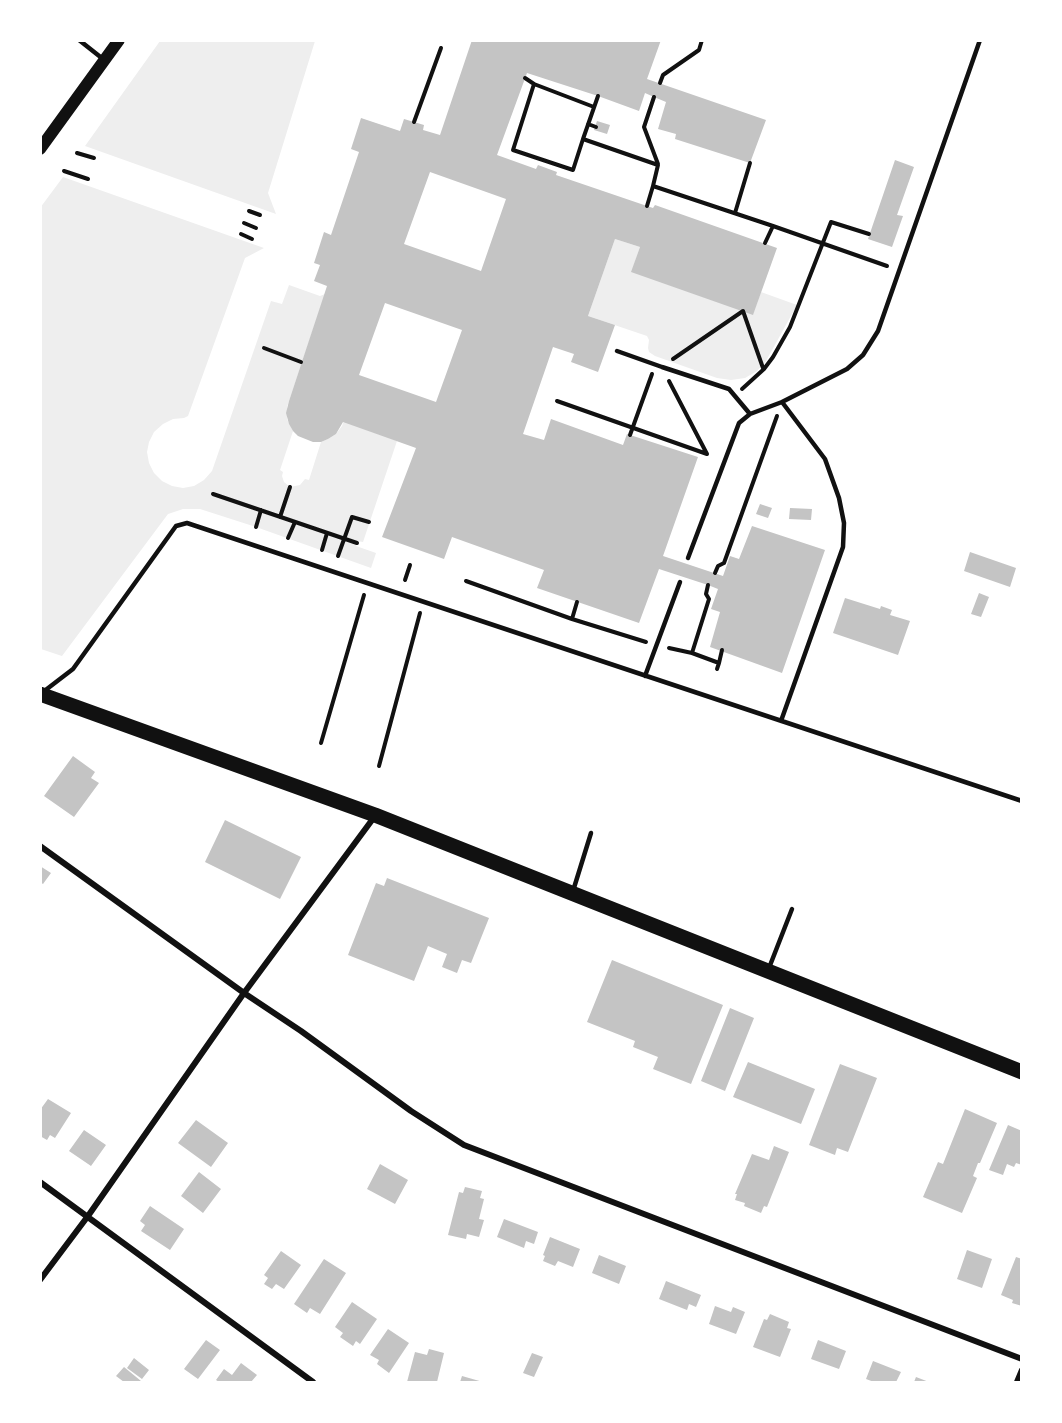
<!DOCTYPE html>
<html>
<head>
<meta charset="utf-8">
<style>
	body { margin:0 }
	#map { position:relative; width:1062px; height:1423px; overflow:hidden; background:#fff; font-family:Lora,serif }
	canvas { display:block }
	.frame { position:absolute; inset:0; border:42px solid #fff; pointer-events:none }
</style>
</head>
<body>
<div id="map">
<canvas width="1062" height="1423"></canvas>
<div class="frame"></div>
</div>
<script>
const context = document.querySelector('canvas').getContext('2d');
context.lineJoin = 'round';
function fill(path, color) {
  context.fillStyle = color;
  context.fill(path, 'evenodd');
}
function toPath(rows) {
  const path = new Path2D();
  for (const r of rows) {
    path.moveTo(r[0], r[1]);
    for (let i = 2; i < r.length; i += 2) path.lineTo(r[i], r[i + 1]);
  }
  return path;
}
function stroke(path, color, width, dash) {
  context.strokeStyle = color;
  context.lineWidth = width;
  context.lineCap = dash ? 'butt' : 'round';
  context.setLineDash(dash || []);
  context.stroke(path);
}
const green = toPath([
	[160,41,315,41,268,193,276,214,85,146],
	[63,177,264,248,245,258,188,416,184,418,173,419,163,424,154,432,149,442,147,452,149,463,154,473,162,481,172,486,183,488,194,486,204,480,212,471,271,301,282,304,289,285,320,296,325,294,287,407,287,419,293,431,280,470,283,472,282,476,284,482,290,487,300,485,305,479,309,480,321,442,328,439,336,434,342,426,345,418,397,441,363,542,357,541,356,546,376,553,371,568,256,527,200,509,183,509,168,514,62,656,41,649,40,208],
	[615,239,640,247,632,271,753,314,761,292,797,305,766,361,757,371,745,378,731,380,717,378,655,356,649,352,648,348,649,340,647,336,588,316]
]);
const building = toPath([
	[472,40,661,40,647,79,766,120,750,163,675,139,676,134,658,129,666,102,654,97,645,93,639,111,598,96,527,73,497,155,536,169,538,165,557,172,556,175,647,206,653,208,655,205,777,248,753,315,631,272,640,247,615,239,588,316,615,325,598,372,571,362,574,354,553,347,523,434,544,440,551,419,623,445,627,434,698,457,663,556,723,576,730,556,739,559,752,526,825,550,782,673,710,647,720,612,711,609,718,589,708,585,659,569,639,623,537,588,544,570,452,537,444,559,382,537,416,448,343,422,336,434,328,439,321,442,313,442,298,436,293,431,289,424,286,413,289,401,327,286,314,281,320,265,314,263,324,232,331,235,359,152,351,149,361,118,400,131,404,119,424,125,423,130,440,135],
	[430,172,506,199,481,271,404,244],
	[385,303,462,330,436,402,359,375],
	[597,121,610,125,607,134,594,130],
	[895,160,914,167,897,215,903,216,892,247,868,239],
	[760,504,772,508,768,518,756,514],
	[790,508,812,509,811,520,789,519],
	[970,552,1016,568,1010,587,964,571],
	[979,593,989,597,981,617,971,614],
	[845,598,880,609,881,606,892,610,890,615,910,621,898,655,833,633],
	[73,756,95,772,91,778,99,783,74,817,44,796],
	[225,820,301,857,280,899,205,862],
	[40,866,51,873,43,884,40,882],
	[387,878,489,918,471,963,462,960,457,973,442,967,447,954,428,946,414,981,348,955,376,883,384,886],
	[612,960,723,1005,691,1084,653,1069,658,1057,633,1047,635,1041,587,1022],
	[730,1008,754,1018,725,1091,701,1081],
	[748,1062,815,1089,801,1124,733,1097],
	[840,1064,877,1078,848,1152,837,1148,835,1155,809,1145],
	[48,1099,71,1113,55,1138,50,1135,47,1140,40,1136,40,1110],
	[965,1109,997,1123,980,1163,978,1163,973,1176,977,1178,962,1213,923,1197,938,1162,943,1164],
	[196,1120,228,1143,211,1167,178,1143],
	[1008,1125,1022,1131,1022,1165,1016,1163,1014,1167,1007,1164,1003,1175,989,1170],
	[84,1130,106,1145,91,1166,69,1151],
	[774,1146,789,1152,767,1207,764,1206,761,1213,744,1206,745,1203,735,1200,737,1194,735,1194,752,1154,769,1160],
	[380,1164,408,1180,395,1204,367,1189],
	[199,1172,221,1189,203,1213,181,1196],
	[465,1187,482,1191,480,1198,484,1199,479,1219,484,1220,479,1237,467,1234,466,1239,448,1235,459,1192,463,1193],
	[150,1206,184,1229,170,1250,141,1231,145,1225,140,1221],
	[504,1219,538,1232,534,1244,526,1241,524,1248,497,1237],
	[550,1237,580,1249,573,1267,558,1261,555,1266,543,1261,545,1256,543,1255],
	[967,1250,992,1259,982,1288,957,1279],
	[281,1251,301,1265,284,1289,276,1284,272,1289,264,1284,268,1278,264,1275],
	[599,1255,626,1266,619,1284,592,1273],
	[1016,1257,1022,1259,1022,1306,1012,1303,1013,1300,1001,1295],
	[324,1259,346,1273,320,1314,310,1308,307,1313,294,1304],
	[666,1281,701,1295,696,1307,689,1304,687,1310,659,1299],
	[352,1302,377,1319,360,1344,356,1341,353,1346,340,1337,343,1333,335,1327],
	[715,1306,731,1312,733,1307,745,1312,736,1334,709,1324],
	[770,1314,789,1322,787,1328,791,1329,780,1357,753,1347,764,1319,767,1320],
	[388,1329,409,1343,389,1373,377,1364,379,1360,370,1355],
	[206,1340,220,1350,198,1379,184,1369],
	[818,1340,846,1351,839,1369,811,1359],
	[429,1349,444,1353,437,1382,407,1382,415,1352,427,1355],
	[532,1353,543,1357,534,1377,523,1373],
	[134,1358,149,1370,142,1379,127,1368],
	[873,1361,901,1372,896,1382,874,1382,866,1379],
	[241,1363,257,1375,251,1382,219,1382,216,1380,224,1369,232,1375],
	[124,1367,141,1381,140,1382,124,1382,116,1376],
	[462,1376,483,1382,460,1382],
	[916,1377,929,1382,914,1382]
]);
const path = toPath([
	[525,78,534,84],
	[660,83,663,75,699,50,702,40],
	[598,96,583,139,658,165,653,186,773,226,887,266],
	[654,97,644,127,658,164],
	[414,122,441,48],
	[588,124,596,127],
	[583,139,573,170,513,150,534,84,594,107],
	[77,153,94,158],
	[64,171,88,179],
	[647,206,653,186],
	[249,211,260,215],
	[735,213,750,163],
	[244,223,256,228],
	[241,234,252,239],
	[765,243,773,226],
	[264,348,301,362],
	[673,359,743,311,763,368],
	[742,389,764,369,773,357,790,327,831,222,869,234],
	[557,401,707,454,669,381],
	[630,435,652,374],
	[213,494,357,543],
	[280,517,290,487],
	[256,527,261,510],
	[288,538,295,522],
	[322,550,327,533],
	[338,556,352,517,369,522],
	[715,573,718,566,724,563,777,416],
	[405,580,410,565],
	[466,581,572,619,646,642],
	[708,585,706,594,709,599,692,653,719,663,717,669],
	[572,619,577,602],
	[669,648,692,653],
	[719,663,722,650],
	[321,743,364,595],
	[379,766,420,613]
]);
const service = toPath([
	[79,40,103,59],
	[617,351,662,367,729,389,750,414],
	[782,402,847,369,863,355,878,331,980,40],
	[688,558,739,423,750,414,782,402,825,459,839,498,844,523,843,547,781,721],
	[645,676,680,582],
	[43,692,73,669,176,526,187,523,1022,801],
	[573,891,591,833],
	[769,968,792,909]
]);
const minor = toPath([
	[40,846,244,993,301,1031,411,1111,464,1145,1022,1359],
	[40,1182,313,1382],
	[40,1280,88,1216,244,993,375,816],
	[1017,1382,1022,1370]
]);
const secondary = toPath([
	[40,149,119,40]
]);
const primary = toPath([
	[40,694,375,815,1022,1072]
]);
fill(green, '#eee');
fill(building, '#c4c4c4');
stroke(path, '#111', 4);
stroke(service, '#111', 4.5);
stroke(minor, '#111', 6);
stroke(secondary, '#111', 12);
stroke(primary, '#111', 15);
</script>
</body>
</html>
